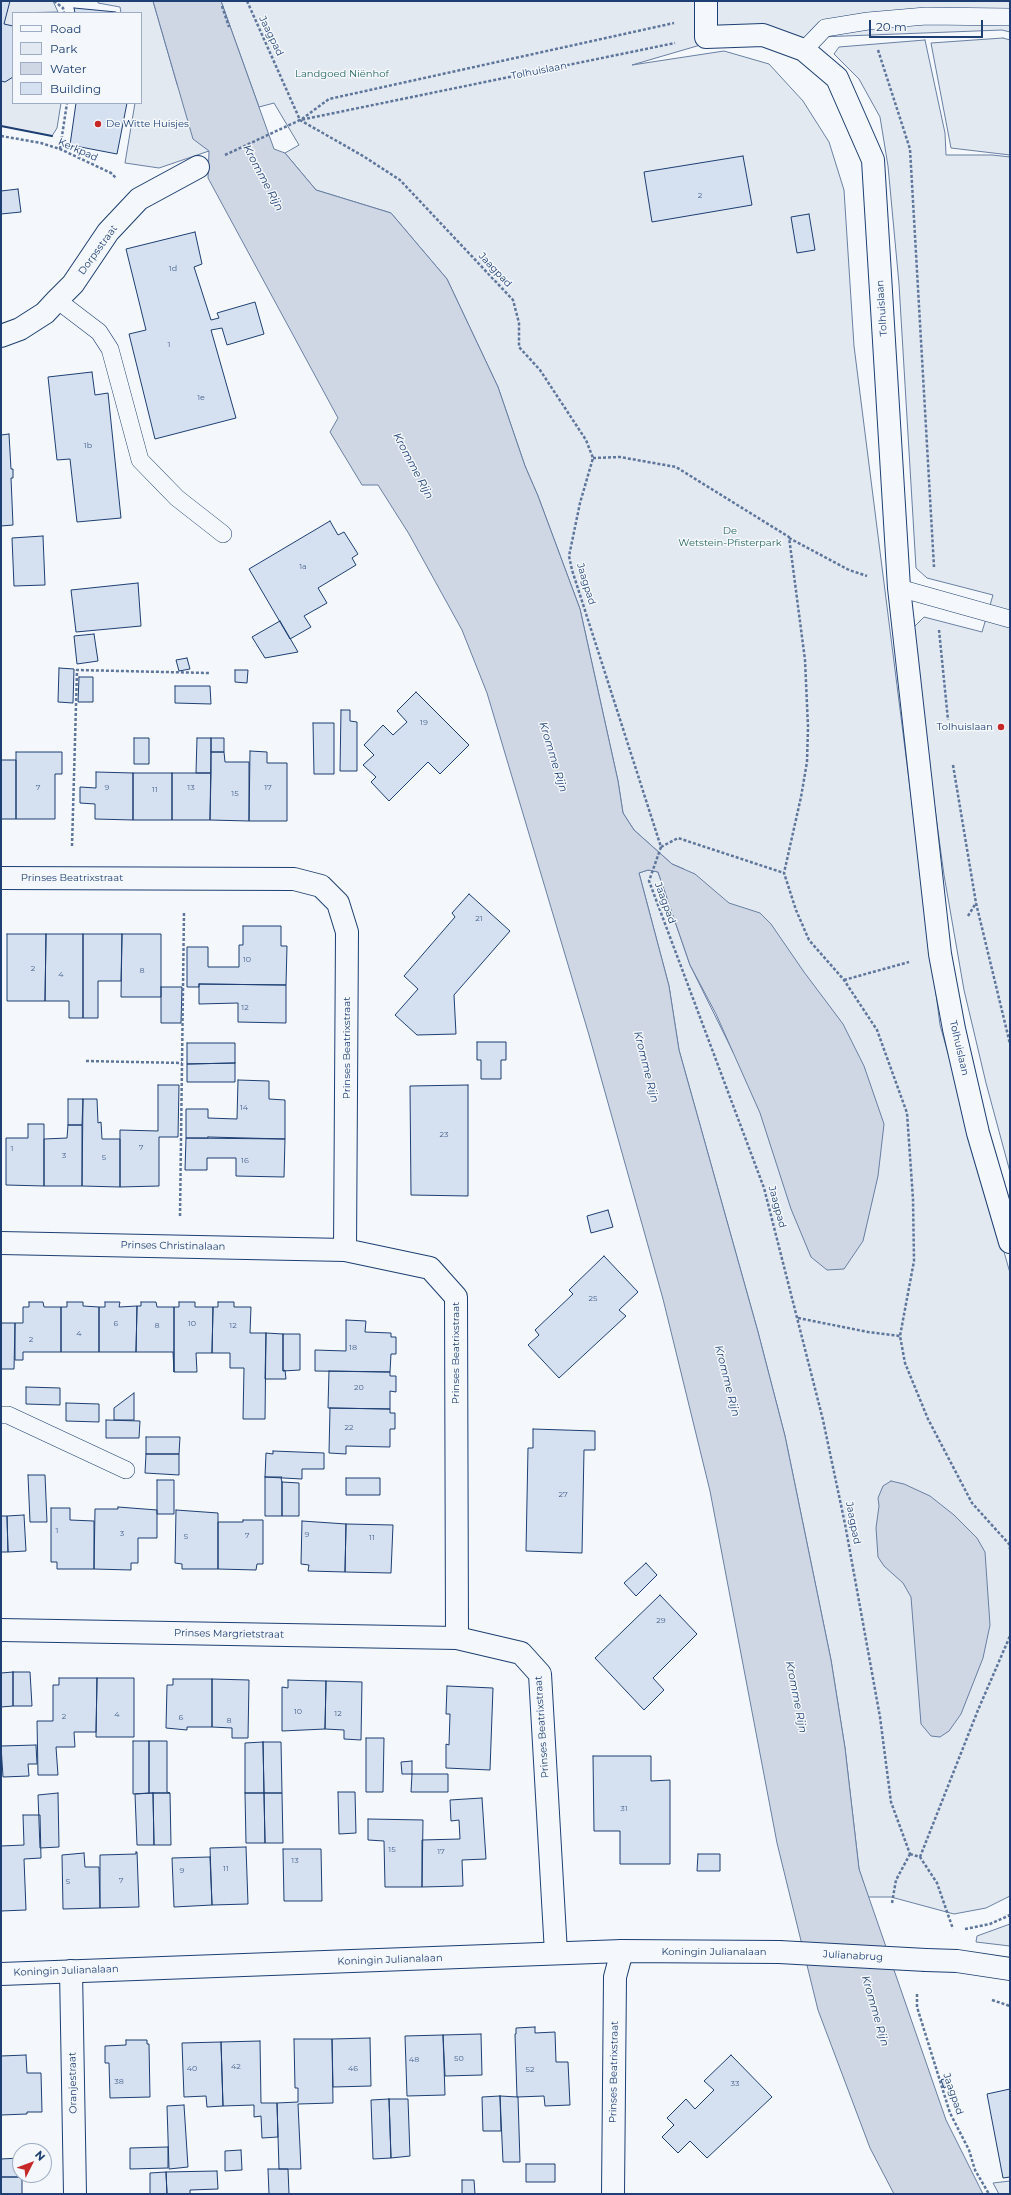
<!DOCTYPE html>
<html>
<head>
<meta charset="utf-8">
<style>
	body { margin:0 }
	#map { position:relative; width:1011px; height:2195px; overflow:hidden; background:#f4f7fb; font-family:Montserrat,sans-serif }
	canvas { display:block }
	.frame { position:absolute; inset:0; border:2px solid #1d3f73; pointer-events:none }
	.legend { position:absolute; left:12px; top:12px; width:130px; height:92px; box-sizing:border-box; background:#f4f7fb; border:1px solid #9eadc5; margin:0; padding:5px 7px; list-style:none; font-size:12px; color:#1d3f73 }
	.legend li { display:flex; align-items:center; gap:8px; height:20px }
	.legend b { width:20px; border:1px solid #9eadc5 }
	.north { position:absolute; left:12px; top:2143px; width:40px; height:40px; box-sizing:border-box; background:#f4f7fb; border:1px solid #9eadc5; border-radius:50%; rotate:48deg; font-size:11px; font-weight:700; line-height:16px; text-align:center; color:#1d3f73 }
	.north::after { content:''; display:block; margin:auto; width:14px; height:18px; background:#c62828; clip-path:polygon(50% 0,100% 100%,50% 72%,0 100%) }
	.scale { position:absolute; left:869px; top:20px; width:114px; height:18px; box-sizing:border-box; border:2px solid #1d3f73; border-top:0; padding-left:5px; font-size:12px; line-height:14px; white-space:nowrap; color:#1d3f73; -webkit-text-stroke:3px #f4f7fb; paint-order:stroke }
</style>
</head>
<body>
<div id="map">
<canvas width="1011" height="2195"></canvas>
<div class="frame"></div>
<ul class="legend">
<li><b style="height:5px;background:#f4f7fb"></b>Road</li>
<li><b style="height:11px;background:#e3e9f0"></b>Park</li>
<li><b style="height:11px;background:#cfd7e4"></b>Water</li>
<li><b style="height:11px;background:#d5e0f0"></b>Building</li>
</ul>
<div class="north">N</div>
<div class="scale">20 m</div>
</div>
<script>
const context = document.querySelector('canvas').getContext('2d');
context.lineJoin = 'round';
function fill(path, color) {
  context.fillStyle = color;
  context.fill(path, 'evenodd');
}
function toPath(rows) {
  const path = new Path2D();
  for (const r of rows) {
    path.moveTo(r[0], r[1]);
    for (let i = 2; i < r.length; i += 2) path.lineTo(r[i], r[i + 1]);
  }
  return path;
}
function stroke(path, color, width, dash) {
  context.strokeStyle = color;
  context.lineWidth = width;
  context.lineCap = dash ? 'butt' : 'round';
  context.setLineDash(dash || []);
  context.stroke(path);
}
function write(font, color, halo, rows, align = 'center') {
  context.font = font + ' Montserrat,sans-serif';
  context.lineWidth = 3;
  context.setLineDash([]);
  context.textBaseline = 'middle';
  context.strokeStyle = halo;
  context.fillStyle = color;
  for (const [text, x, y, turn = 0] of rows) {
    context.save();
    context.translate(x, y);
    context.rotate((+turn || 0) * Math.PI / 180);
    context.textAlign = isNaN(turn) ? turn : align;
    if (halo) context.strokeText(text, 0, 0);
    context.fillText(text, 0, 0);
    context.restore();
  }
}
const green = toPath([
	[1,1,53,1,58,12,13,13,13,103,61,103,57,128,52,136,1,126,1,1],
	[98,1,153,1,177,84,209,151,159,168,125,163,135,103,141,103,141,13,121,13,120,7,98,3,98,1],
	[221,1,1010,1,1010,32,1002,30,714,41,632,65,724,51,769,64,803,101,829,142,844,190,854,346,940,1025,1010,1273,1010,1896,986,1908,954,1914,891,1897,868,1897,859,1869,845,1748,831,1660,785,1436,758,1332,679,1050,669,986,639,873,648,870,658,872,690,965,734,1054,684,869,672,864,634,830,623,813,618,781,580,609,538,496,525,466,498,387,447,279,391,213,316,190,285,153,299,145,274,103,259,107,221,1],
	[1003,38,1010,40,1010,155,951,148,931,43,1003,38],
	[925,40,945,133,946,155,992,155,1010,157,1010,1172,986,1083,964,990,944,875,927,751,913,628,924,617,982,632,993,595,927,578,916,568,899,284,888,166,880,117,859,79,834,54,839,47,925,40],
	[1010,1924,1010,1946,976,1942,977,1936,1010,1924],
	[1010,2181,1010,2194,999,2194,993,2183,1010,2181]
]);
const water = toPath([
	[153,1,221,1,274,149,285,153,316,190,391,213,447,279,498,387,525,466,538,496,580,609,618,781,623,813,634,830,672,864,695,874,729,903,760,913,771,924,804,972,843,1024,864,1066,884,1124,878,1176,863,1241,844,1269,827,1270,811,1257,791,1209,760,1113,716,1014,690,965,658,872,648,870,639,873,669,986,679,1050,758,1332,785,1436,831,1660,845,1748,859,1869,946,2120,983,2194,894,2194,870,2148,818,2010,777,1843,710,1491,663,1299,589,1035,487,693,462,630,409,534,378,485,362,485,330,432,338,418,208,178,209,151,193,139,153,1],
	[891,1481,904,1484,930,1496,954,1515,977,1538,985,1552,990,1625,983,1658,961,1714,949,1731,940,1737,931,1736,921,1724,911,1597,903,1583,884,1566,878,1557,876,1528,879,1506,878,1498,883,1486,891,1481]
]);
const building = toPath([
	[1,1,10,1,4,24,13,26,13,77,5,82,1,81,1,1],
	[74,8,116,12,116,13,75,13,74,8],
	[76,103,127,103,117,154,70,145,76,103],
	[743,156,752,205,652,222,644,172,743,156],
	[18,189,21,212,1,214,1,191,18,189],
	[809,214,815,250,797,253,791,217,809,214],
	[195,232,202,264,194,267,211,320,219,318,217,313,255,302,264,334,227,345,222,328,211,330,236,418,155,439,129,334,146,330,126,249,195,232],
	[92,372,95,395,108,393,121,518,77,522,70,459,57,460,48,377,92,372],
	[9,434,11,469,13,469,13,478,11,478,13,525,1,526,1,435,9,434],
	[330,521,338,535,344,532,358,554,352,558,356,565,318,588,327,603,304,616,311,627,290,639,249,569,330,521],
	[43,536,45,585,14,586,12,538,43,536],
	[138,583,141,626,76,632,71,590,138,583],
	[280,621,298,652,265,658,252,637,280,621],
	[94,634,98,661,77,664,74,636,94,634],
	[187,658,190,669,179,671,176,660,187,658],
	[59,668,74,669,73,703,58,702,59,668],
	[235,670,248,670,247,683,235,682,235,670],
	[79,677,93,677,93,702,78,702,79,677],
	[175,686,210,686,211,704,175,703,175,686],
	[416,692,469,745,440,774,428,762,389,801,371,782,376,777,363,765,374,755,364,745,383,725,393,735,407,722,397,711,416,692],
	[341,710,350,710,350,721,357,722,357,771,340,771,341,710],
	[313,723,334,723,334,774,314,774,313,723],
	[134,738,149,738,149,764,134,764,134,738],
	[197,738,211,738,211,773,196,773,197,738],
	[211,738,224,738,224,752,211,752,211,738],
	[250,751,267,752,267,763,287,763,287,821,249,821,250,751],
	[16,752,62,752,62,774,55,774,55,819,16,819,16,752],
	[211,752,224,752,225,762,249,762,249,821,210,820,211,752],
	[1,760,16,760,16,819,1,819,1,760],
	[96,772,133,773,133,820,95,819,95,804,80,803,80,787,96,788,96,772],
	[133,773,172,773,172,820,133,820,133,773],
	[172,773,211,773,210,820,172,820,172,773],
	[469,894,510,931,454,995,456,1034,417,1035,395,1015,418,989,404,976,455,917,452,913,469,894],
	[243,926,281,926,281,946,287,946,286,985,199,984,199,987,187,987,187,947,208,947,208,967,239,967,239,945,243,945,243,926],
	[7,934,46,934,45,1001,7,1001,7,934],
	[46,934,83,934,83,1018,69,1018,69,1001,45,1001,46,934],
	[83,934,122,934,121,981,98,981,98,1018,83,1018,83,934],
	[122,934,161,934,161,997,121,997,122,934],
	[199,984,286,985,286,1023,238,1022,238,1003,199,1004,199,984],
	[161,987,182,987,181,1023,161,1023,161,987],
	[477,1042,506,1042,506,1060,501,1060,501,1079,481,1079,481,1060,477,1060,477,1042],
	[187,1043,235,1043,235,1063,187,1064,187,1043],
	[235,1063,235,1082,187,1082,187,1064,235,1063],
	[238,1080,269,1081,269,1099,285,1100,285,1139,186,1138,186,1109,208,1109,208,1118,237,1119,238,1080],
	[158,1085,179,1085,178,1137,159,1137,159,1186,120,1187,120,1130,158,1131,158,1085],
	[468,1085,468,1196,411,1195,410,1086,468,1085],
	[68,1099,83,1099,82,1125,68,1125,68,1099],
	[83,1099,97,1099,98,1123,101,1122,102,1139,120,1139,120,1187,82,1186,83,1099],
	[28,1124,44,1124,44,1186,6,1185,6,1138,28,1138,28,1124],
	[68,1125,82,1125,82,1186,44,1186,44,1139,67,1138,68,1125],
	[208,1137,285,1139,284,1177,236,1176,236,1158,207,1158,207,1170,185,1170,186,1138,208,1138,208,1137],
	[608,1210,613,1227,591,1233,587,1216,608,1210],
	[604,1256,638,1292,619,1310,626,1316,559,1378,528,1345,539,1335,535,1330,573,1294,569,1290,604,1256],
	[29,1302,43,1302,44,1307,61,1307,61,1352,23,1352,23,1360,15,1360,15,1323,23,1323,23,1307,29,1307,29,1302],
	[67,1302,83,1302,83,1306,99,1307,99,1352,61,1352,61,1307,67,1307,67,1302],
	[105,1302,120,1302,119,1307,137,1306,136,1352,99,1352,99,1307,105,1307,105,1302],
	[141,1302,156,1302,157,1307,174,1307,174,1372,173,1352,136,1352,137,1306,141,1306,141,1302],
	[179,1302,195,1302,195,1307,213,1307,212,1353,196,1353,197,1372,174,1372,174,1307,179,1307,179,1302],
	[218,1302,234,1302,234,1307,251,1307,250,1333,266,1333,265,1419,243,1419,244,1368,230,1368,230,1353,212,1353,213,1307,218,1307,218,1302],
	[346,1320,366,1321,365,1332,391,1333,391,1337,396,1337,396,1354,391,1354,390,1372,315,1371,315,1350,346,1351,346,1320],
	[1,1323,15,1323,14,1369,1,1369,1,1323],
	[266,1333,283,1334,283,1371,285,1370,286,1379,265,1379,266,1333],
	[283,1334,300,1334,300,1370,283,1371,283,1334],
	[329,1371,390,1372,390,1376,396,1376,396,1392,390,1391,390,1409,328,1408,329,1371],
	[26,1387,60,1388,60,1405,26,1404,26,1387],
	[134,1393,134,1420,114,1420,114,1408,134,1393],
	[66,1403,99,1404,99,1422,66,1421,66,1403],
	[330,1408,390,1409,390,1413,395,1413,395,1429,390,1429,390,1447,346,1446,346,1454,329,1453,330,1408],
	[106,1420,140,1421,139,1438,106,1438,106,1420],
	[533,1429,595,1431,595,1450,584,1450,582,1553,526,1551,528,1448,533,1448,533,1429],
	[146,1437,180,1437,179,1454,146,1454,146,1437],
	[273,1451,324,1453,324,1469,302,1469,302,1479,265,1477,266,1453,273,1454,273,1451],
	[146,1454,179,1454,179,1475,145,1473,146,1454],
	[28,1475,45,1475,47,1522,30,1522,28,1475],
	[265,1477,282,1477,281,1478,282,1482,282,1516,265,1516,265,1477],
	[346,1478,380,1478,380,1495,346,1495,346,1478],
	[157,1480,174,1480,174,1514,157,1514,157,1480],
	[282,1482,299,1483,299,1516,282,1516,282,1482],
	[118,1507,157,1510,157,1538,138,1538,138,1563,131,1563,131,1570,94,1569,95,1509,118,1509,118,1507],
	[51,1508,70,1508,70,1520,94,1521,94,1569,57,1569,57,1562,51,1562,51,1508],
	[176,1510,218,1513,218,1569,182,1569,182,1564,175,1563,176,1510],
	[24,1515,26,1551,8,1552,7,1516,24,1515],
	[1,1516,7,1516,8,1552,1,1552,1,1516],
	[243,1520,263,1520,263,1564,257,1564,256,1570,218,1569,218,1522,243,1522,243,1520],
	[302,1521,346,1524,345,1572,308,1571,309,1565,301,1564,302,1521],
	[346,1524,393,1525,391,1573,345,1572,346,1524],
	[646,1563,657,1575,636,1596,624,1583,646,1563],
	[660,1595,697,1634,653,1678,664,1690,644,1710,595,1658,660,1595],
	[13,1672,13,1706,1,1707,1,1673,13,1672],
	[13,1672,30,1672,32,1706,13,1706,13,1672],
	[59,1678,97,1678,96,1732,74,1732,75,1747,56,1747,58,1775,38,1775,37,1721,53,1721,53,1685,59,1685,59,1678],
	[97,1678,134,1678,134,1737,96,1737,97,1678],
	[173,1679,212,1679,212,1727,187,1727,187,1730,166,1728,167,1685,173,1685,173,1679],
	[212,1679,249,1680,248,1738,232,1738,232,1728,212,1727,212,1679],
	[288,1680,326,1681,325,1729,282,1731,282,1687,288,1688,288,1680],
	[326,1681,362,1682,361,1740,344,1739,344,1730,325,1729,326,1681],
	[447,1686,493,1688,490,1770,446,1768,446,1744,449,1745,450,1714,446,1714,447,1686],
	[366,1738,384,1738,383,1792,366,1792,366,1738],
	[133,1741,149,1741,149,1793,133,1794,133,1741],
	[149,1741,167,1741,167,1792,170,1793,149,1793,149,1741],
	[263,1742,281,1742,282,1793,264,1793,263,1742],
	[263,1742,264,1793,245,1793,245,1743,263,1742],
	[36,1745,37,1764,28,1764,29,1776,3,1777,1,1746,36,1745],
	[593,1756,651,1756,651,1781,670,1780,670,1864,620,1864,620,1831,594,1831,593,1756],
	[412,1761,412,1774,402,1774,401,1762,412,1761],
	[412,1774,448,1774,448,1792,411,1792,412,1774],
	[338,1792,355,1792,356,1833,339,1834,338,1792],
	[58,1793,59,1847,40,1848,38,1795,58,1793],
	[153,1793,170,1793,171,1845,154,1845,153,1793],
	[153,1793,154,1845,137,1845,135,1794,153,1793],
	[245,1793,264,1793,265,1843,246,1843,245,1793],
	[264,1793,282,1793,283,1843,265,1843,264,1793],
	[482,1798,486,1859,462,1860,463,1886,422,1887,422,1840,460,1839,459,1820,451,1821,450,1800,482,1798],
	[23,1815,40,1815,41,1858,24,1859,26,1910,1,1911,1,1846,24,1845,23,1815],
	[368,1819,423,1820,422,1887,385,1887,384,1841,368,1840,368,1819],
	[246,1847,248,1904,212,1905,210,1848,246,1847],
	[283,1849,321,1849,322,1901,284,1901,283,1849],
	[136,1852,137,1852,139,1907,100,1908,100,1855,136,1854,136,1852],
	[84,1853,85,1867,99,1867,100,1908,63,1909,62,1855,84,1853],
	[698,1854,720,1854,720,1871,697,1871,698,1854],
	[210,1857,212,1905,174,1907,172,1858,210,1857],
	[535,2027,535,2033,555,2032,556,2062,568,2062,570,2105,545,2106,544,2096,517,2097,515,2034,516,2034,516,2028,535,2027],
	[481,2034,482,2075,445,2076,443,2035,481,2034],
	[443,2035,445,2095,407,2096,405,2036,443,2035],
	[370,2038,371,2086,333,2087,332,2039,370,2038],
	[294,2039,332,2039,333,2103,298,2104,301,2169,279,2169,277,2103,298,2102,298,2088,295,2088,294,2039],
	[126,2040,147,2040,147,2044,149,2044,150,2097,110,2098,109,2063,105,2063,105,2046,126,2045,126,2040],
	[260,2041,261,2103,277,2103,278,2137,262,2138,261,2116,254,2117,254,2105,223,2106,221,2042,260,2041],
	[221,2042,223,2106,207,2107,206,2096,184,2097,182,2043,221,2042],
	[26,2055,27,2073,41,2073,42,2112,27,2112,27,2114,1,2115,1,2056,26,2055],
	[731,2055,772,2097,707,2158,690,2141,678,2153,662,2137,674,2125,667,2118,686,2099,695,2109,714,2090,704,2081,731,2055],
	[949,2077,951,2084,944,2088,941,2080,949,2077],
	[1010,2089,1010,2177,1003,2178,987,2094,1010,2089],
	[500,2096,501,2131,483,2131,482,2097,500,2096],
	[500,2096,518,2097,520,2162,503,2162,500,2096],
	[389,2099,391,2158,373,2159,371,2100,389,2099],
	[389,2099,408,2099,410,2156,391,2158,389,2099],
	[184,2105,188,2167,169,2169,167,2106,184,2105],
	[168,2147,168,2168,130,2169,130,2148,168,2147],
	[241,2150,242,2170,225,2171,225,2151,241,2150],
	[20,2158,20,2175,22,2177,1,2177,1,2159,20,2158],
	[526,2164,555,2164,555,2182,526,2182,526,2164],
	[268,2169,288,2169,289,2194,269,2194,268,2169],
	[217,2171,218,2189,190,2190,190,2194,167,2194,166,2172,217,2171],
	[166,2172,167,2194,150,2194,150,2173,166,2172],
	[1,2177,22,2177,22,2194,1,2194,1,2177],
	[462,2180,474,2180,475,2194,462,2194,462,2180]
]);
const path = toPath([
	[54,1,63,8,64,13],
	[247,1,300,120,363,156,400,180,513,300,519,323,519,347,540,370,586,440,593,458,580,503,569,556,572,570,661,847,649,881,764,1188,823,1420,845,1524,880,1717,891,1802,910,1854],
	[222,6,229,27],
	[878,50,910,149,934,567],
	[302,119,329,99,674,23],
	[1,136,41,143,60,149,111,173,116,178],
	[60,149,67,103],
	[225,155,300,120,675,43],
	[593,458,620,457,676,467,789,537,805,660,808,727,807,762,801,797,784,873,796,910,809,940,844,980,877,1030,907,1113,913,1199,914,1261,900,1336,905,1363,928,1419,972,1503,1009,1544,1010,1549],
	[789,538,849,570,867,576],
	[939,630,948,720],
	[953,765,976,903,1010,1044],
	[72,846,77,670,209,673],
	[661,847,678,838,784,873],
	[968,916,976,903],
	[844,980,909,962],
	[86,1061,182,1063],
	[180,1216,184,911],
	[798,1318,868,1332,900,1336],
	[910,1854,920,1857,937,1883,953,1929],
	[920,1857,978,1710,1010,1636],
	[892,1903,896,1880,910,1854],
	[965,1929,990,1924,1010,1915],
	[917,1994,917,2007,950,2113,969,2150,975,2170,989,2194],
	[992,2000,1010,2006]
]);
const lane = toPath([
	[804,50,825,28,868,21,926,16,1010,17],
	[57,300,99,332,110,349,140,460,177,498,223,534],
	[899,588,1010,619],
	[1,1415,8,1415,126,1470]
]);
const street = toPath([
	[706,1,706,37,763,35,804,50,837,78,873,160,899,588,940,954,954,1029,978,1133,1010,1242],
	[1,336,20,329,45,313,57,300,73,284,108,232,139,199,198,167],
	[1,878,294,879,321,886,338,903,347,932,345,1250,430,1268,456,1297,457,1638,521,1653,540,1674,556,1953],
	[1,1243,345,1250],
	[1,1630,457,1638],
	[71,1971,75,2194],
	[613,2194,615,1977,622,1951]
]);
const secondary = toPath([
	[926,1960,957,1961,1010,1969],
	[1,1974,622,1951,779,1952]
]);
const secondaryBridge = toPath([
	[779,1952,926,1960]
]);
const wall = toPath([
	[1,126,52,136]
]);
const markers = [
	[98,124,4,"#c62828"],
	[1001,727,4,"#c62828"]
];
const numberNames = [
	["2",700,196],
	["1d",173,269],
	["1",169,345],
	["1e",201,398],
	["1b",88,446],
	["1a",303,567],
	["19",424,723],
	["7",38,788],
	["9",107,788],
	["13",191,788],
	["17",268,788],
	["11",155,790],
	["15",235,794],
	["21",479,919],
	["10",247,960],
	["2",33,969],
	["8",142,971],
	["4",61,975],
	["12",245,1008],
	["14",244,1108],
	["23",444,1135],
	["7",141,1148],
	["1",12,1149],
	["3",64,1156],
	["5",104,1158],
	["16",245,1161],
	["25",593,1299],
	["6",116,1324],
	["10",192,1324],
	["8",157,1326],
	["12",233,1326],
	["4",79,1334],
	["2",31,1340],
	["18",353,1348],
	["20",359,1388],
	["22",349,1428],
	["27",563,1495],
	["1",57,1531],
	["3",122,1534],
	["9",307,1535],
	["7",247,1536],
	["5",186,1537],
	["11",372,1538],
	["29",661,1621],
	["10",298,1712],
	["12",338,1714],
	["4",117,1715],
	["2",64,1717],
	["6",181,1718],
	["8",229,1721],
	["31",624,1809],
	["15",392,1850],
	["17",441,1852],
	["13",295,1861],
	["11",226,1869],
	["9",182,1871],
	["7",121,1881],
	["5",68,1882],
	["50",459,2059],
	["48",414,2060],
	["42",236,2067],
	["40",192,2069],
	["46",353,2069],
	["52",530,2070],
	["38",119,2082],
	["33",735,2084]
];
const streetNames = [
	["Jaagpad",271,36,64],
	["Tolhuislaan",539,71,-11],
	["Kerkpad",78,150,24],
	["Dorpsstraat",98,250,-54],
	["Jaagpad",495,270,47],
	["Tolhuislaan",882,308,-94],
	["Jaagpad",586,584,73],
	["Prinses Beatrixstraat",72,878],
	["Jaagpad",665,903,70],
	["Prinses Beatrixstraat",347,1048,-90],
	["Tolhuislaan",959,1048,77],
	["Jaagpad",777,1207,75],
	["Prinses Christinalaan",173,1246,1],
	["Prinses Beatrixstraat",456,1353,-90],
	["Jaagpad",853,1523,79],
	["Prinses Margrietstraat",229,1634,1],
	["Prinses Beatrixstraat",542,1727,-94],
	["Koningin Julianalaan",714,1952],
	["Julianabrug",853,1956,3],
	["Koningin Julianalaan",390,1960,-2],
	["Koningin Julianalaan",66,1971,-2],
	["Prinses Beatrixstraat",614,2072,-89],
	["Oranjestraat",73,2083,-91],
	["Jaagpad",953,2094,71]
];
const parkNames = [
	["Landgoed Niënhof",342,74],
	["De",730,531],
	["Wetstein-Pfisterpark",730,543]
];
const poiNames = [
	["De Witte Huisjes",106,124],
	["Tolhuislaan",993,727,"right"]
];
const waterNames = [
	["Kromme Rijn",263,178,62],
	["Kromme Rijn",413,466,62],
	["Kromme Rijn",553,757,73],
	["Kromme Rijn",646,1067,76],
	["Kromme Rijn",727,1381,76],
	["Kromme Rijn",796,1697,79],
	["Kromme Rijn",875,2011,74]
];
fill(green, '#e3e9f0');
stroke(green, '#687fa3', 1);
fill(water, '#cfd7e4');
stroke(water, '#687fa3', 1);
fill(building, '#d5e0f0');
stroke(building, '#1d3f73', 1);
stroke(lane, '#1d3f73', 18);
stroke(street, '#1d3f73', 24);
stroke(secondary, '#1d3f73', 24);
stroke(path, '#5e769c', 2.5, [3, 2]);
stroke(lane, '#f4f7fb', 17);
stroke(street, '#f4f7fb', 22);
stroke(secondary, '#f4f7fb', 22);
stroke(secondaryBridge, '#1d3f73', 24, []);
stroke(secondaryBridge, '#f4f7fb', 22);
stroke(wall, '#1d3f73', 2);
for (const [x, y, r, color] of markers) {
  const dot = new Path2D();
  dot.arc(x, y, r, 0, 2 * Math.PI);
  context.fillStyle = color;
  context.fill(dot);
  stroke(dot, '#f4f7fb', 1.5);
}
write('8px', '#4b6792', null, numberNames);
write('10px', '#1d3f73', '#f4f7fb', streetNames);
write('10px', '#2c6c60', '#f4f7fb', parkNames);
write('10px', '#1d3f73', '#f4f7fb', poiNames, 'left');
write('italic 11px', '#1d3f73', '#f4f7fb', waterNames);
</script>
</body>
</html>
